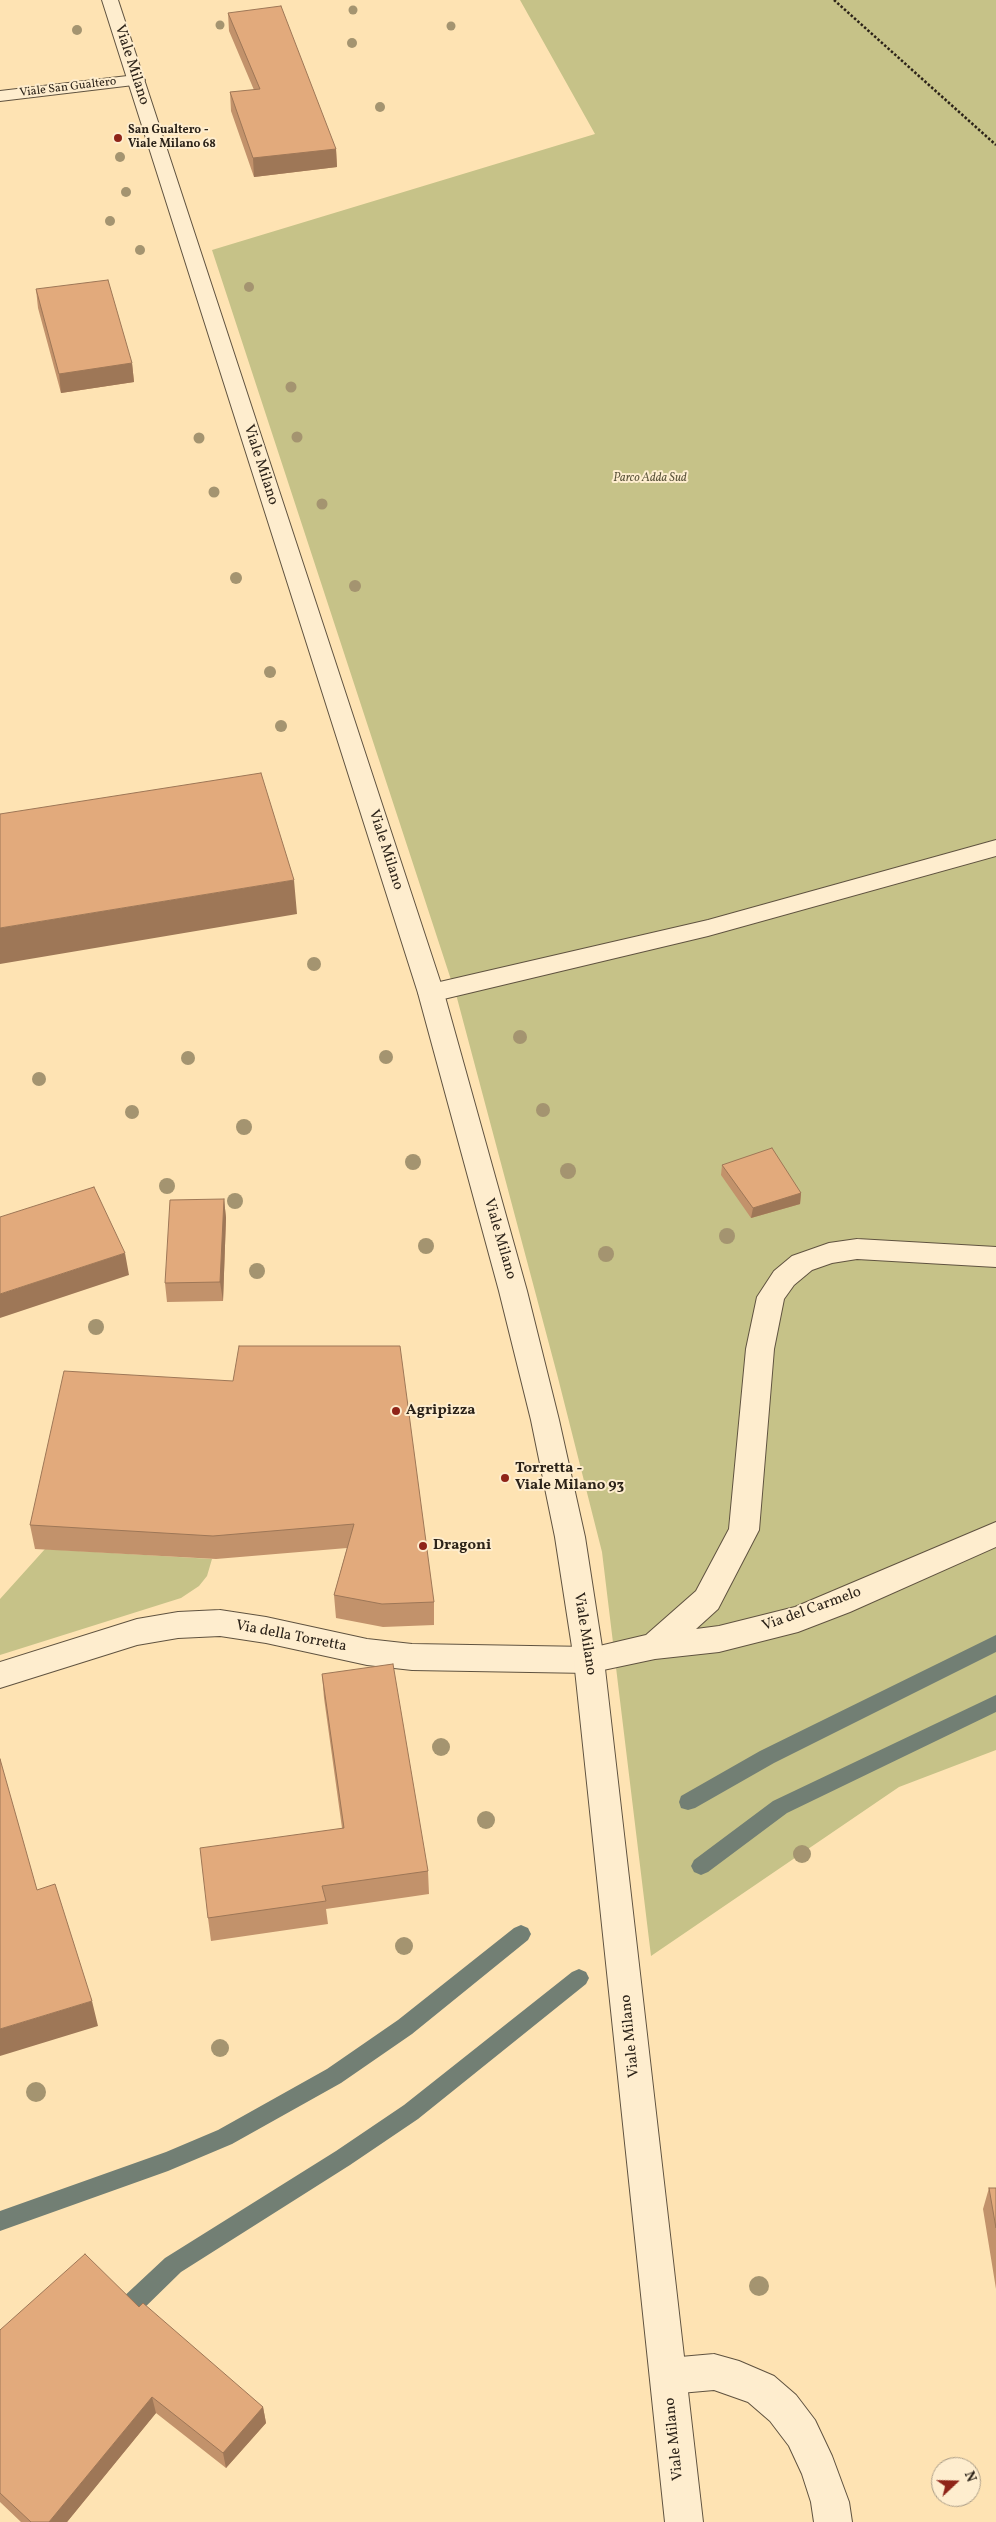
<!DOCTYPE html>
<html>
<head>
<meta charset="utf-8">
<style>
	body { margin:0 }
	#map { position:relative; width:996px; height:2522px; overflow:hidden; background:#fee3b3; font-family:Vollkorn,serif }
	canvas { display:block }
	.north { position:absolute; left:931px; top:2457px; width:50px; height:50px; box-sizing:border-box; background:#feedce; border:1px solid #aa9c86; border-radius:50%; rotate:69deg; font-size:14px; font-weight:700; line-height:20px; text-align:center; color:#2c2319 }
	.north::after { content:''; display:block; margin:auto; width:18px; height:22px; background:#8f2418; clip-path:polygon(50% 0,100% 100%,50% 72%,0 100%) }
</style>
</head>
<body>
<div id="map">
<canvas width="996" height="2522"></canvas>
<div class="north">N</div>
</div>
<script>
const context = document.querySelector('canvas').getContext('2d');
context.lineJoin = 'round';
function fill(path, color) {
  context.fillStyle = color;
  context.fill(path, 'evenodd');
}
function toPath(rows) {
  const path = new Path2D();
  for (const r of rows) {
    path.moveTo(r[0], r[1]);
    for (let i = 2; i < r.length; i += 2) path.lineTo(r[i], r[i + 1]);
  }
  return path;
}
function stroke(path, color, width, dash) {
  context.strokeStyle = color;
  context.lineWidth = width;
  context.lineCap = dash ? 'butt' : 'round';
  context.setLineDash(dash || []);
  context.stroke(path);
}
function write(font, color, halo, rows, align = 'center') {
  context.font = font + ' Vollkorn,serif';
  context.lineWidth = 4;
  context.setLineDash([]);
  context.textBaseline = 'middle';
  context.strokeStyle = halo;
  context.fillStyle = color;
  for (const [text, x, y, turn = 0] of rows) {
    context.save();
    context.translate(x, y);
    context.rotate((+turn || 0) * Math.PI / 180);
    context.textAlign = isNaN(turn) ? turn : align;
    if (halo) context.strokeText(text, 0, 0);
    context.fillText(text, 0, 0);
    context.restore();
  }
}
const green = toPath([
	[520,0,996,0,996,1750,899,1787,651,1956,602,1552,557,1374,457,998,212,250,595,134],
	[45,1549,212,1559,207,1576,199,1586,181,1598,0,1655,0,1599]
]);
const stream = toPath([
	[996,1635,996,1652,774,1763,695,1808,688,1810,681,1808,679,1802,681,1796,760,1751,996,1635],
	[996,1695,996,1712,787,1813,708,1872,701,1875,694,1872,691,1866,694,1860,773,1801,996,1695],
	[521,1925,528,1928,531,1934,528,1940,412,2034,341,2083,232,2144,168,2171,0,2231,0,2211,166,2152,218,2130,327,2069,398,2020,514,1928,521,1925],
	[579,1969,586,1972,589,1978,586,1984,418,2119,350,2165,181,2272,136,2316,128,2319,120,2316,117,2308,120,2300,165,2258,336,2151,404,2105,572,1972,579,1969]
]);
const path = toPath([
	[834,0,996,145]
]);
const service = toPath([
	[857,1239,996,1247,996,1267,857,1259,832,1263,812,1270,794,1285,784,1299,774,1349,759,1530,718,1609,696,1629,719,1626,795,1607,996,1522,996,1547,850,1612,798,1632,719,1652,655,1659,589,1673,578,1669,574,1660,578,1651,646,1635,696,1591,729,1529,746,1349,757,1297,774,1271,792,1256,829,1243,857,1239],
	[714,2354,739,2361,774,2376,796,2395,815,2420,832,2456,849,2502,852,2522,814,2522,811,2502,802,2474,789,2446,770,2421,748,2402,714,2390,669,2394,656,2389,651,2376,656,2363,669,2358,714,2354]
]);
const minor = toPath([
	[136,75,142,76,145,80,142,84,0,101,0,91,136,75],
	[996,840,996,856,708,936,431,1002,422,999,418,993,422,987,431,984,708,920,996,840],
	[220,1610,266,1617,367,1639,412,1644,589,1647,600,1651,604,1660,600,1669,589,1673,412,1670,367,1665,266,1643,220,1636,178,1638,137,1645,0,1688,0,1662,137,1619,178,1612,220,1610]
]);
const tertiary = toPath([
	[102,0,118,0,444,993,527,1291,559,1420,585,1537,604,1660,703,2522,665,2522,574,1660,555,1537,531,1420,499,1291,418,993,102,0]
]);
const trees = [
	[353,10,4.5],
	[220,25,4.5],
	[451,26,4.5],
	[77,30,5],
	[352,43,5],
	[380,107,5],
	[120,157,5],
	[126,192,5],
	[110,221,5],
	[140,250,5],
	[249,287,5],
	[291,387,5.5],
	[297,437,5.5],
	[199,438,5.5],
	[214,492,5.5],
	[322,504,5.5],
	[236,578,6],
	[355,586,6],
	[270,672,6],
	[281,726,6],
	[314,964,7],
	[520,1037,7],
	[386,1057,7],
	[188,1058,7],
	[39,1079,7],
	[543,1110,7],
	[132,1112,7],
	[244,1127,8],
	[413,1162,8],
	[568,1171,8],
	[167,1186,8],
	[235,1201,8],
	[727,1236,8],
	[426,1246,8],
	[606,1254,8],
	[257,1271,8],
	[96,1327,8],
	[441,1747,9],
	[486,1820,9],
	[802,1854,9],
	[404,1946,9],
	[220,2048,9],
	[36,2092,10],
	[759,2286,10]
];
const wall = toPath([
	[228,13,336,149,337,167,254,177,231,111,230,92,254,90,229,31],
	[36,289,132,363,134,382,61,393,38,308],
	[722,1165,801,1193,800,1204,751,1218,721,1175],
	[224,1199,226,1218,223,1301,167,1302,165,1283],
	[233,1381,434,1602,434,1625,383,1627,336,1618,334,1595,347,1548,216,1559,35,1549,30,1525],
	[322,1674,428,1871,429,1894,326,1909,328,1924,211,1941,208,1918,342,1828,324,1698],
	[989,2188,996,2188,996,2289,983,2209],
	[139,2307,263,2407,266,2423,226,2468,156,2413,67,2522,21,2522,0,2502,0,2330]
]);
const shadedWall = toPath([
	[336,149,337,167,254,177,253,158],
	[132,363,134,382,61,393,59,374],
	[294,880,297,914,0,964,0,928],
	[801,1193,800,1204,751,1218,753,1208],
	[224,1199,226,1218,223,1301,220,1282],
	[125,1253,129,1275,0,1318,0,1294],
	[92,2001,98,2026,0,2056,0,2029],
	[152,2397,156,2413,67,2522,49,2522],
	[263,2407,266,2423,226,2468,223,2453]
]);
const building = toPath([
	[281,6,336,149,253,158,230,92,260,89,228,13,281,6],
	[108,280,132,363,59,374,36,289,108,280],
	[261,773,294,880,0,928,0,814,261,773],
	[772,1148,801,1193,753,1208,722,1165,772,1148],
	[94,1187,125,1253,0,1294,0,1217,94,1187],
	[224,1199,220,1282,165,1283,170,1200,224,1199],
	[239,1346,400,1346,434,1602,382,1604,334,1595,354,1524,213,1536,30,1525,64,1371,233,1381,239,1346],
	[393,1664,428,1871,322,1886,326,1901,208,1918,200,1848,344,1828,322,1674,393,1664],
	[0,1759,37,1890,55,1884,92,2001,0,2029,0,1759],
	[989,2188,996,2188,996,2228,989,2188],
	[85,2254,139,2307,143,2303,263,2407,223,2453,152,2397,49,2522,31,2522,0,2493,0,2330,85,2254]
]);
const markers = [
	[118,138,5,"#8f2418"],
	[396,1411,5,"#8f2418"],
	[505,1478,5,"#8f2418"],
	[423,1546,5,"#8f2418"]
];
const farStreetnames = [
	["Viale San Gualtero",68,88,-7]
];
const farPoinames = [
	["San Gualtero -",128,131],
	["Viale Milano 68",128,145]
];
const farParknames = [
	["Parco Adda Sud",650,479]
];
const streetNames = [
	["Viale Milano",131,65,72],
	["Viale Milano",260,465,72],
	["Viale Milano",385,850,72],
	["Viale Milano",499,1239,74],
	["Via del Carmelo",812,1610,-20],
	["Viale Milano",584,1634,81],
	["Via della Torretta",291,1637,11],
	["Viale Milano",631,2036,-96],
	["Viale Milano",675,2439,-96]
];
const poiNames = [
	["Agripizza",406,1411],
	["Torretta -",515,1469],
	["Viale Milano 93",515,1486],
	["Dragoni",433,1546]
];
fill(green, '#c6c288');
fill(stream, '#727f74');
stroke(service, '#605340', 2);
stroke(minor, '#605340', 2);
stroke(tertiary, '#605340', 2);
stroke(path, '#2c2319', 2.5, [2.5, 2]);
fill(service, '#feedce');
fill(minor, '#feedce');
fill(tertiary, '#feedce');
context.fillStyle = '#a49470';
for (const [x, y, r] of trees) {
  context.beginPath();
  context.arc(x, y, r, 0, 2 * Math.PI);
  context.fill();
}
fill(wall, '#c2926b');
fill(shadedWall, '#9e7757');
fill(building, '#e2aa7c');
stroke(building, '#9e7757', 1);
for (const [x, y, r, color] of markers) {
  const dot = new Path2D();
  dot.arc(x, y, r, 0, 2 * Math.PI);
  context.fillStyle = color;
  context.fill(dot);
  stroke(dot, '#feedce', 2);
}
write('12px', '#2c2319', '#feedce', farStreetnames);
write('bold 12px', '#2c2319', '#feedce', farPoinames, 'left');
write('italic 12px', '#5a533a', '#feedce', farParknames);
write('15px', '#2c2319', '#feedce', streetNames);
write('bold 15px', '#2c2319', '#feedce', poiNames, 'left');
</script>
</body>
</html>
